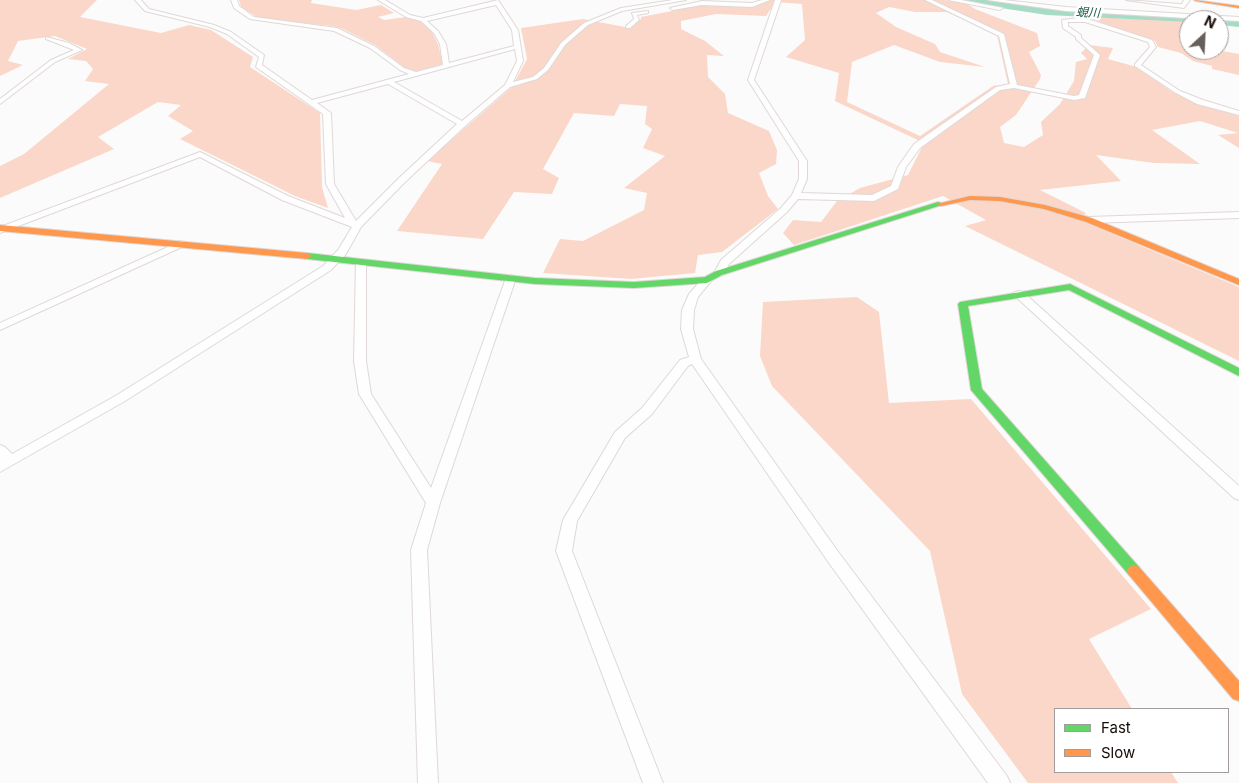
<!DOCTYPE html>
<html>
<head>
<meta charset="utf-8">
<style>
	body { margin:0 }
	#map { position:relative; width:1239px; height:783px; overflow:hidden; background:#fbfbfb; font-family:Inter,sans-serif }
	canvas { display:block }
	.legend { position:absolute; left:1054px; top:708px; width:175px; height:65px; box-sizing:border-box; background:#fff; border:1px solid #a29d9c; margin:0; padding:6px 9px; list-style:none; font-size:15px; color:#160b07 }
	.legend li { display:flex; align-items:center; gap:10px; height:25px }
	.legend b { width:25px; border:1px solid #a29d9c }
	.north { position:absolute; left:1179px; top:10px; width:50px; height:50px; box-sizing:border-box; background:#fff; border:1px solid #a29d9c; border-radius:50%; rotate:25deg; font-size:14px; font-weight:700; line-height:20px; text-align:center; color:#160b07 }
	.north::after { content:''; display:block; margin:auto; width:18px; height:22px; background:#665f5c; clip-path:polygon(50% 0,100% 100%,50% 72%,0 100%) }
</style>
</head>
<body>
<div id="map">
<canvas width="1239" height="783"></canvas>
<ul class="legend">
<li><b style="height:6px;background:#63d668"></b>Fast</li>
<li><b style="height:6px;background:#ff974d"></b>Slow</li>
</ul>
<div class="north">N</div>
</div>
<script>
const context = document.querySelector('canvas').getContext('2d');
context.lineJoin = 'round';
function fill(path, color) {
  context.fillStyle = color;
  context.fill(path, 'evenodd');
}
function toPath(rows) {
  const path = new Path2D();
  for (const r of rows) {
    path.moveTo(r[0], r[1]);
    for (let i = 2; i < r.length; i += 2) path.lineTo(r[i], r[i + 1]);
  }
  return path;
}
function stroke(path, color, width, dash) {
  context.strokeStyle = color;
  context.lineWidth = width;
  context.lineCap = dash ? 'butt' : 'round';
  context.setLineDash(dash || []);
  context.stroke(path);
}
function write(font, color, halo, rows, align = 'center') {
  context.font = font + ' Inter,"Noto Sans JP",sans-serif';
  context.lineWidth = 5;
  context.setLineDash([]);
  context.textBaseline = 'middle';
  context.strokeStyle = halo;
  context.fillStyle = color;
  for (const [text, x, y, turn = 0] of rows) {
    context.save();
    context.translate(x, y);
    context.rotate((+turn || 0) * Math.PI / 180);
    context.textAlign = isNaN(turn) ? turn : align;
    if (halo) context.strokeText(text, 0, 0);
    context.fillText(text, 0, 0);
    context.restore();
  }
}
const green = toPath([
	[0,0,97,0,80,17,161,33,189,25,211,30,253,57,250,67,320,113,322,187,328,208,295,196,180,139,193,131,168,116,181,105,158,102,98,137,114,149,0,198,0,166,24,154,109,84,85,81,93,69,86,61,68,59,87,49,55,36,18,41,8,61,23,65,0,76],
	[239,0,312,0,311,3,356,10,381,5,394,13,378,17,384,20,406,17,419,20,432,32,438,44,443,64,414,72,405,68,375,45,343,29,332,26,271,20,257,17,241,7],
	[770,0,944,0,966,3,975,9,1037,33,1040,46,1029,52,1041,75,1040,79,1016,115,1000,127,1004,143,1024,147,1043,135,1041,122,1060,104,1074,81,1076,62,1087,59,1081,53,1089,45,1113,48,1108,59,1137,67,1171,91,1197,104,1239,116,1239,148,1218,135,1238,133,1200,121,1152,130,1200,164,1154,163,1096,155,1121,181,1040,190,1086,213,1079,220,1239,287,1239,361,965,226,986,220,943,196,794,245,783,233,793,220,821,222,837,201,860,188,908,175,924,143,835,101,839,73,786,57,805,40,802,4,775,2,766,16,716,14,681,21,681,29,705,41,724,56,707,55,708,77,725,94,728,113,769,131,777,150,776,164,759,173,768,196,778,209,722,252,698,255,695,273,631,279,543,273,560,239,583,241,644,210,647,193,624,188,665,156,643,148,652,129,645,124,647,106,620,104,614,116,574,113,543,169,559,178,552,194,514,192,483,239,397,231,442,164,427,161,512,87,527,59,521,28,583,19,630,28,641,19,641,17,707,4,754,6],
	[889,7,915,12,947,12,997,35,1008,84,993,86,920,136,847,102,852,62,894,45,940,62,985,67,940,52,935,44,896,27,876,13],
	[1087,17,1189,21,1189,35,1183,37,1189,39,1189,50,1217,50,1239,54,1239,75,1212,69,1212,66,1193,61,1181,53,1158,47,1155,41,1120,31],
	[857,297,879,312,889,403,971,399,1151,609,1089,639,1132,709,1055,709,1055,772,1171,772,1178,783,1028,783,962,694,930,551,772,386,760,356,763,302]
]);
const river = toPath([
	[962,0,993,0,1047,7,1209,16,1214,19,1219,17,1239,19,1239,27,1219,25,1219,20,1189,20,1189,22,1047,15,968,3,962,0]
]);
const street = toPath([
	[135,0,141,0,149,9,214,25,231,32,264,55,262,65,312,100,409,74,400,70,370,48,334,31,250,19,234,8,231,0,237,0,239,6,254,17,337,28,374,46,404,68,416,72,443,65,440,44,434,33,421,21,406,17,378,0,385,0,410,15,423,18,498,0,518,30,523,61,513,82,533,77,544,68,561,43,584,23,621,8,673,0,686,0,622,11,588,25,565,45,548,70,537,79,510,87,465,126,405,182,361,227,346,254,331,270,125,401,0,472,0,445,5,447,12,454,117,395,323,266,338,250,352,227,282,200,200,157,0,233,0,227,200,152,288,196,345,218,326,184,323,114,256,67,259,57,227,34,210,27,145,11,135,0],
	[496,5,512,30,514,46,449,63,446,44,438,31,427,21,496,5],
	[515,49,517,61,505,85,462,121,394,82,515,49],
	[388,84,457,124,399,178,356,221,334,184,331,113,317,103,388,84],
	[762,0,770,0,752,7,702,5,673,10,670,8,702,1,752,3,762,0],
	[775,0,781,0,754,80,807,161,807,179,801,193,872,195,891,186,898,167,914,144,996,87,1010,84,999,36,925,0,932,0,1004,34,1017,85,1074,96,1079,95,1094,55,1076,39,1076,37,1063,28,1062,20,1080,18,1078,16,1081,14,1088,19,1152,40,1156,47,1141,65,1180,91,1203,100,1239,111,1239,115,1197,104,1176,93,1135,66,1135,64,1150,47,1148,42,1085,22,1068,22,1068,26,1081,35,1081,38,1100,55,1085,98,1074,100,1014,88,1000,90,920,148,906,167,898,189,874,201,798,199,787,212,729,264,723,275,719,276,714,273,721,260,781,208,792,195,799,179,799,161,748,80,775,0],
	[948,0,961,0,1003,8,1000,10,948,0],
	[988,0,1004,0,1066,7,1239,17,1239,21,1066,11,988,0],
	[1126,0,1179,4,1182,4,1184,0,1190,0,1184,8,1126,0],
	[648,11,648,13,637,15,639,20,630,28,626,28,626,26,634,19,632,13,648,11],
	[46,37,69,43,82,50,55,62,0,104,0,99,51,60,74,50,46,39,46,37],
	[1239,212,1239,218,1089,223,1084,220,1089,217,1239,212],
	[181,241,186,244,184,246,0,330,0,323,181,241],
	[361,259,366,262,366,361,371,394,431,488,506,278,511,275,516,278,440,503,427,550,438,783,418,783,411,550,426,503,359,394,354,361,356,262,361,259],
	[707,277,712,280,698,297,694,310,693,329,701,359,839,553,1007,776,1010,783,988,783,829,563,692,364,688,366,652,414,625,438,577,521,572,551,663,783,643,783,556,551,563,520,615,432,642,408,680,360,689,357,681,329,682,310,689,294,703,278,707,277],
	[1019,291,1023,292,1239,486,1239,500,1234,498,1015,296,1014,294,1015,292,1019,291]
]);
const fast = toPath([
	[938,202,945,204,722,275,707,283,634,288,535,284,307,259,302,256,307,253,535,278,634,282,705,277,716,271,938,202],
	[1070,284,1239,368,1239,376,1069,290,968,306,982,389,1139,567,1141,571,1139,575,1134,577,1129,575,971,390,958,304,960,302,1070,284]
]);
const slow = toPath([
	[1194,0,1239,6,1239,8,1196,1,1194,0],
	[970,196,1000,197,1045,205,1092,218,1239,279,1239,285,1086,222,1044,209,1000,201,970,200,941,206,937,204,970,196],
	[0,225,307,253,312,256,307,259,0,231,0,225],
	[1134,565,1139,567,1239,681,1239,701,1233,699,1129,575,1127,571,1129,567,1134,565]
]);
const farWaternames = [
	["蜆川",1088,13,3]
];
fill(green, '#fbd7c9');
fill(river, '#a6dcc5');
stroke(street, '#dfd8d6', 2);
stroke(fast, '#dfd8d6', 2);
stroke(slow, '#dfd8d6', 2);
fill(street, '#fefefe');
fill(fast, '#63d668');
fill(slow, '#ff974d');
write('italic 12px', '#19553f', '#fff', farWaternames);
</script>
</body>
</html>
